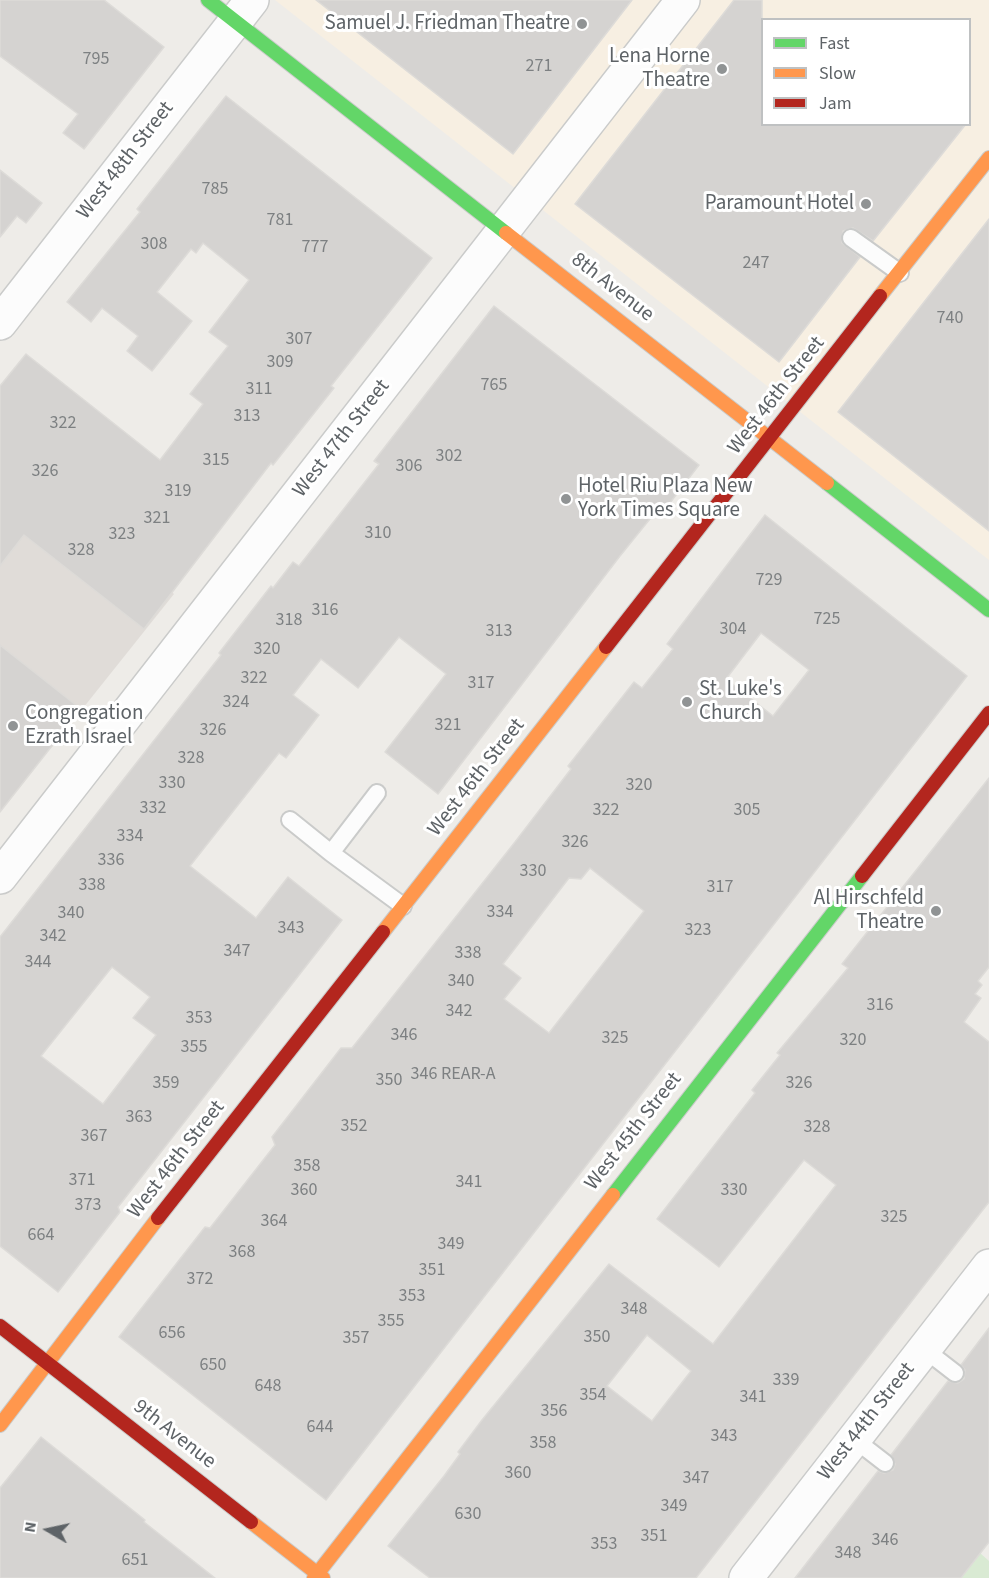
<!DOCTYPE html>
<html>
<head>
<meta charset="utf-8">
<style>
	body { margin:0 }
	#map { position:relative; width:989px; height:1578px; overflow:hidden; background:#eeece8; font-family:"Source Sans 3",sans-serif }
	canvas { display:block }
	.legend { position:absolute; left:761px; top:18px; width:210px; height:108px; box-sizing:border-box; background:#fff; border:2px solid #bfc1c2; margin:0; padding:8px 10px; list-style:none; font-size:18px; color:#5e6367 }
	.legend li { display:flex; align-items:center; gap:12px; height:30px }
	.legend b { width:30px; border:2px solid #bfc1c2 }
	.north { position:absolute; left:18px; top:1500px; width:60px; height:60px; -webkit-text-stroke:4px #fff; paint-order:stroke; rotate:279deg; font-size:16px; font-weight:700; line-height:24px; text-align:center; color:#5e6367 }
	.north::after { content:''; display:block; margin:auto; width:21px; height:27px; background:#5e6367; clip-path:polygon(50% 0,100% 100%,50% 72%,0 100%) }
</style>
</head>
<body>
<div id="map">
<canvas width="989" height="1578"></canvas>
<ul class="legend">
<li><b style="height:8px;background:#63d668"></b>Fast</li>
<li><b style="height:8px;background:#ff974d"></b>Slow</li>
<li><b style="height:8px;background:#b3261e"></b>Jam</li>
</ul>
<div class="north">N</div>
</div>
<script>
const context = document.querySelector('canvas').getContext('2d');
context.lineJoin = 'round';
function fill(path, color) {
  context.fillStyle = color;
  context.fill(path, 'evenodd');
}
function toPath(rows) {
  const path = new Path2D();
  for (const r of rows) {
    path.moveTo(r[0], r[1]);
    for (let i = 2; i < r.length; i += 2) path.lineTo(r[i], r[i + 1]);
  }
  return path;
}
function stroke(path, color, width, dash) {
  context.strokeStyle = color;
  context.lineWidth = width;
  context.lineCap = dash ? 'butt' : 'round';
  context.setLineDash(dash || []);
  context.stroke(path);
}
function write(font, color, halo, rows, align = 'center') {
  context.font = font + ' "Source Sans 3",sans-serif';
  context.lineWidth = 6;
  context.setLineDash([]);
  context.textBaseline = 'middle';
  context.strokeStyle = halo;
  context.fillStyle = color;
  for (const [text, x, y, turn = 0] of rows) {
    context.save();
    context.translate(x, y);
    context.rotate((+turn || 0) * Math.PI / 180);
    context.textAlign = isNaN(turn) ? turn : align;
    if (halo) context.strokeText(text, 0, 0);
    context.fillText(text, 0, 0);
    context.restore();
  }
}
const commercial = toPath([
	[275,0,989,0,989,560],
	[762,20,970,20,970,124,762,124]
]);
const education = toPath([
	[0,457,174,594,52,747,0,706]
]);
const green = toPath([
	[980,1553,989,1561,989,1578,961,1578]
]);
const building = toPath([
	[0,0,104,0,164,47,84,149,63,133,78,114,0,56,0,0],
	[316,0,632,0,513,154,316,0],
	[734,0,762,0,762,124,966,124,873,241,853,228,843,231,842,243,860,257,779,362,575,204,734,0],
	[226,96,432,258,331,386,334,388,273,465,271,463,144,629,24,535,0,566,0,386,26,354,160,460,203,404,190,394,228,346,209,332,249,280,203,243,196,253,191,249,157,292,192,321,152,371,127,351,138,336,102,308,91,322,67,302,140,212,137,209,226,96],
	[0,170,42,203,26,223,17,216,0,237,0,170],
	[989,219,989,531,838,412,989,219],
	[494,306,699,465,663,512,658,509,620,556,438,794,385,752,446,674,399,637,358,688,321,659,293,695,319,715,286,758,279,753,190,866,256,918,288,877,342,920,118,1207,120,1212,58,1292,0,1246,0,937,221,655,219,653,271,586,273,588,293,562,299,566,379,464,374,461,494,306],
	[112,967,150,997,133,1018,156,1035,103,1104,41,1056,112,967],
	[765,515,967,676,326,1500,119,1337,205,1227,210,1228,275,1145,272,1137,341,1048,352,1048,515,842,571,769,568,766,634,682,642,688,673,649,667,644,765,515],
	[761,633,809,670,773,716,726,679,761,633],
	[590,868,644,911,549,1033,504,999,521,978,503,964,569,878,581,879,590,868],
	[0,645,81,709,0,812,0,645],
	[989,778,989,967,978,981,982,985,975,994,981,998,964,1022,989,1042,989,1202,696,1578,430,1578,410,1563,388,1546,444,1476,460,1454,458,1452,482,1420,609,1264,713,1344,836,1185,804,1160,719,1267,657,1219,755,1093,752,1090,780,1055,777,1053,848,968,842,964,989,778],
	[647,1335,691,1371,652,1421,607,1386,647,1335],
	[989,1328,989,1542,961,1578,795,1578,878,1471,884,1473,893,1470,895,1464,891,1455,948,1381,958,1383,964,1379,965,1370,961,1365,989,1328],
	[41,1437,145,1520,144,1522,215,1578,0,1578,0,1488,41,1437]
]);
const lane = toPath([
	[851,238,900,273],
	[377,793,331,853,403,906],
	[290,820,331,853],
	[924,1349,955,1373],
	[854,1439,885,1463]
]);
const street = toPath([
	[0,323,252,0],
	[0,877,683,0],
	[746,1578,989,1266]
]);
const fast = toPath([
	[208,0,506,233],
	[827,483,989,610],
	[613,1195,862,876]
]);
const slow = toPath([
	[506,233,827,483],
	[880,296,989,158],
	[383,932,606,647],
	[0,1425,158,1218],
	[251,1522,323,1578],
	[314,1578,613,1195]
]);
const jam = toPath([
	[606,647,880,296],
	[862,876,989,713],
	[158,1218,383,932],
	[0,1326,251,1522]
]);
const markers = [
	[582,24,6,"#909394"],
	[722,69,6,"#909394"],
	[866,204,6,"#909394"],
	[566,499,6,"#909394"],
	[687,702,6,"#909394"],
	[13,726,6,"#909394"],
	[936,911,6,"#909394"]
];
const numberNames = [
	["795",96,60],
	["271",539,67],
	["785",215,190],
	["781",280,221],
	["308",154,245],
	["777",315,248],
	["247",756,264],
	["740",950,319],
	["307",299,340],
	["309",280,363],
	["765",494,386],
	["311",259,390],
	["313",247,417],
	["322",63,424],
	["302",449,457],
	["315",216,461],
	["306",409,467],
	["326",45,472],
	["319",178,492],
	["321",157,519],
	["310",378,534],
	["323",122,535],
	["328",81,551],
	["729",769,581],
	["316",325,611],
	["725",827,620],
	["318",289,621],
	["304",733,630],
	["313",499,632],
	["320",267,650],
	["322",254,679],
	["317",481,684],
	["324",236,703],
	["321",448,726],
	["326",213,731],
	["328",191,759],
	["330",172,784],
	["320",639,786],
	["332",153,809],
	["322",606,811],
	["305",747,811],
	["334",130,837],
	["326",575,843],
	["336",111,861],
	["330",533,872],
	["338",92,886],
	["317",720,888],
	["334",500,913],
	["340",71,914],
	["343",291,929],
	["323",698,931],
	["342",53,937],
	["347",237,952],
	["338",468,954],
	["344",38,963],
	["340",461,982],
	["316",880,1006],
	["342",459,1012],
	["353",199,1019],
	["346",404,1036],
	["325",615,1039],
	["320",853,1041],
	["355",194,1048],
	["346 REAR-A",453,1075],
	["350",389,1081],
	["359",166,1084],
	["326",799,1084],
	["363",139,1118],
	["352",354,1127],
	["328",817,1128],
	["367",94,1137],
	["358",307,1167],
	["371",82,1181],
	["341",469,1183],
	["360",304,1191],
	["330",734,1191],
	["373",88,1206],
	["325",894,1218],
	["364",274,1222],
	["664",41,1236],
	["349",451,1245],
	["368",242,1253],
	["351",432,1271],
	["372",200,1280],
	["353",412,1297],
	["348",634,1310],
	["355",391,1322],
	["656",172,1334],
	["350",597,1338],
	["357",356,1339],
	["650",213,1366],
	["339",786,1381],
	["648",268,1387],
	["354",593,1396],
	["341",753,1398],
	["356",554,1412],
	["644",320,1428],
	["343",724,1437],
	["358",543,1444],
	["360",518,1474],
	["347",696,1479],
	["349",674,1507],
	["630",468,1515],
	["351",654,1537],
	["346",885,1541],
	["353",604,1545],
	["348",848,1554],
	["651",135,1561]
];
const poiNames = [
	["Samuel J. Friedman Theatre",570,24],
	["Lena Horne",710,57],
	["Theatre",710,81],
	["Paramount Hotel",854,204],
	["Hotel Riu Plaza New",578,487,"left"],
	["York Times Square",578,511,"left"],
	["St. Luke's",699,690,"left"],
	["Church",699,714,"left"],
	["Congregation",25,714,"left"],
	["Ezrath Israel",25,738,"left"],
	["Al Hirschfeld",924,899],
	["Theatre",924,923]
];
const streetNames = [
	["West 48th Street",126,161,-52],
	["8th Avenue",612,288,38],
	["West 46th Street",777,396,-52],
	["West 47th Street",342,439,-52],
	["West 46th Street",477,778,-52],
	["West 45th Street",634,1132,-52],
	["West 46th Street",177,1160,-52],
	["West 44th Street",867,1422,-52],
	["9th Avenue",174,1435,38]
];
fill(commercial, '#f7efe2');
fill(education, '#e0dcd8');
fill(green, '#d9ead3');
fill(building, '#d5d3d1');
stroke(building, '#dddbd8', 1.5);
stroke(lane, '#cacbca', 20);
stroke(street, '#cacbca', 36);
stroke(fast, '#cacbca', 16);
stroke(slow, '#cacbca', 16);
stroke(jam, '#cacbca', 16);
stroke(lane, '#fcfcfc', 16);
stroke(street, '#fcfcfc', 33);
stroke(fast, '#63d668', 14);
stroke(slow, '#ff974d', 14);
stroke(jam, '#b3261e', 14);
for (const [x, y, r, color] of markers) {
  const dot = new Path2D();
  dot.arc(x, y, r, 0, 2 * Math.PI);
  context.fillStyle = color;
  context.fill(dot);
  stroke(dot, '#fff', 2);
}
write('18px', '#7d8082', null, numberNames);
write('21px', '#5e6367', '#fff', poiNames, 'right');
write('21px', '#5e6367', '#fff', streetNames);
</script>
</body>
</html>
